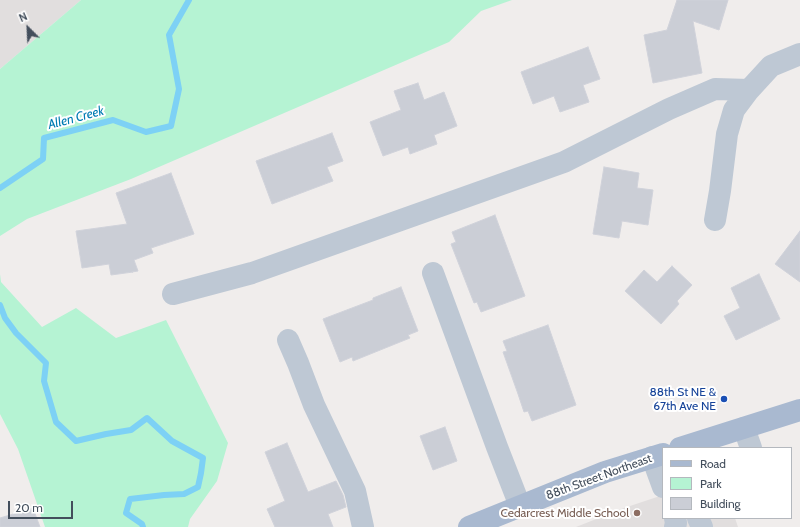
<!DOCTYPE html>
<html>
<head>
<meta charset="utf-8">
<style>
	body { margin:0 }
	#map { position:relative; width:800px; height:527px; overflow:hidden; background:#f0edec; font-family:Cabin,sans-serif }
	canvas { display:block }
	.legend { position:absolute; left:662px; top:447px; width:130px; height:72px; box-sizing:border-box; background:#fff; border:1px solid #b4b8be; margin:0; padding:5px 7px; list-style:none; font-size:12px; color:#434e5c }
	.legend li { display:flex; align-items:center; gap:8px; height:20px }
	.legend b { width:20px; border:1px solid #b4b8be }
	.north { position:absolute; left:8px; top:8px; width:40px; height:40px; -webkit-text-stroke:3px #fff; paint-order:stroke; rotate:336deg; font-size:11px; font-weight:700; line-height:16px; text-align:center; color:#434e5c }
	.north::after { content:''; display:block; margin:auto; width:14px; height:18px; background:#434e5c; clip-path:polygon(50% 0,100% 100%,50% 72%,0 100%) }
	.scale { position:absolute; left:8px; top:501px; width:65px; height:18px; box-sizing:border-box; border:2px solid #434e5c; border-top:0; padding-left:5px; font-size:12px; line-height:14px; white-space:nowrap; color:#434e5c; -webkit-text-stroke:3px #fff; paint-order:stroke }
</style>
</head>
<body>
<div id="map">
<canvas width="800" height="527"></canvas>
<ul class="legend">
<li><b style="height:5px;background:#a9b9d0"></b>Road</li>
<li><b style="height:11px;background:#b5f3d3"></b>Park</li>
<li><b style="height:11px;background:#cbced6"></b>Building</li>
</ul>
<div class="north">N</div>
<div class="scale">20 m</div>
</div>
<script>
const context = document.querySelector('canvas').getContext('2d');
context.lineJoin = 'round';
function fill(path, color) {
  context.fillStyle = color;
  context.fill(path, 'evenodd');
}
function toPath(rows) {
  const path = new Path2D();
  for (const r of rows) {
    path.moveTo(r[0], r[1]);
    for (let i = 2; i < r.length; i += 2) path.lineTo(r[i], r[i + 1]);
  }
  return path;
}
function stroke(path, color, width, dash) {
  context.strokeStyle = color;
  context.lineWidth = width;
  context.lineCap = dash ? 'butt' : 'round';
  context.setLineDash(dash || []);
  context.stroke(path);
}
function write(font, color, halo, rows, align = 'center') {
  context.font = font + ' Cabin,sans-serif';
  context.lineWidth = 4;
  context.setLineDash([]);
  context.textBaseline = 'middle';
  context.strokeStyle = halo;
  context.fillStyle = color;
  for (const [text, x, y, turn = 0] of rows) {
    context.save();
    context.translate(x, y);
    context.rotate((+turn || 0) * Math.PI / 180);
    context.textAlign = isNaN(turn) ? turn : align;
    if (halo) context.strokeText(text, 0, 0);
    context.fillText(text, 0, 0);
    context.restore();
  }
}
const education = toPath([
	[0,0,81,0,0,69],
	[663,495,663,518,735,518,738,527,576,527,624,508]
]);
const green = toPath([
	[81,0,512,0,481,11,449,42,131,179,27,219,0,236,0,69],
	[0,274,1,282,42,327,76,308,116,338,166,320,228,443,217,481,190,519,188,527,45,527,18,449,0,414]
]);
const stream = toPath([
	[0,188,43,159,44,138,113,120,146,132,171,126,179,89,169,35,189,0],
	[0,305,5,318,16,333,46,363,44,381,56,422,76,441,106,434,131,430,147,418,172,441,203,458,201,473,198,487,184,494,164,495,130,499,126,513,142,524,143,527]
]);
const building = toPath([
	[677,0,728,0,719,30,693,21,702,73,653,83,644,35,667,30,677,0],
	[588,47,600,79,583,85,589,102,560,112,554,96,533,104,521,72,588,47],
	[418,83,424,100,444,92,457,126,434,135,437,144,410,154,408,147,383,156,370,122,401,110,394,91,418,83],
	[332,133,343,161,327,167,333,181,272,204,256,161,332,133],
	[604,167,639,173,637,188,653,190,648,225,622,221,619,238,593,234,604,167],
	[171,173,194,234,151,248,153,253,134,260,138,271,132,272,133,272,111,275,109,264,82,268,76,231,127,224,116,193,171,173],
	[495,215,525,296,481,312,477,302,474,303,451,244,456,242,452,232,495,215],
	[800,231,800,282,775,264,800,231],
	[672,266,692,285,677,301,679,304,661,324,625,291,644,270,657,282,672,266],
	[759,274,780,319,736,340,724,316,740,308,731,288,759,274],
	[401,287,418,331,408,335,410,338,353,361,352,357,340,362,323,319,373,300,373,298,401,287],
	[548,325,576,405,532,421,528,411,524,412,518,394,503,352,507,351,503,341,548,325],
	[445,427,457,461,433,470,420,436,445,427],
	[287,443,308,492,336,481,343,495,346,507,328,514,333,527,275,527,267,509,285,501,265,452,287,443],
	[33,508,40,527,0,527,0,518,33,508]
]);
const minor = toPath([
	[715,220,720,191,727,134,734,110,749,90,771,66,800,54],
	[433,273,497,447,520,506],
	[173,294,252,273,564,162,669,109,715,89,749,90],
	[288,340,298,363,314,405,355,491,363,527],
	[744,428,751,448],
	[652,457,663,487],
	[675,518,676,523,675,527],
	[698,518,702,527]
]);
const major = toPath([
	[680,448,800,410],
	[469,527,605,472,663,454]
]);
const markers = [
	[724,399,4,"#1a4fb4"],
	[637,513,4,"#8d6e63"]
];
const transitNames = [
	["88th St NE &",716,392],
	["67th Ave NE",716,406]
];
const streetNames = [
	["88th Street Northeast",599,477,-20]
];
const educationNames = [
	["Cedarcrest Middle School",629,513]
];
const waterNames = [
	["Allen Creek",76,118,-15]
];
fill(education, '#e1dede');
fill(green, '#b5f3d3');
stroke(stream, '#7dd1f5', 6);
fill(building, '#cbced6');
stroke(building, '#d0d2da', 1);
stroke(minor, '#bec8d4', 22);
stroke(major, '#a9b9d0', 22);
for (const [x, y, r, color] of markers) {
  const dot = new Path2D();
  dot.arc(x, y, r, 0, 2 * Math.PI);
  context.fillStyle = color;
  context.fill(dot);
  stroke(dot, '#fff', 1.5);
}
write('12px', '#164399', '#fff', transitNames, 'right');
write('12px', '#434e5c', '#fff', streetNames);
write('12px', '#785e54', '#fff', educationNames, 'right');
write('italic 13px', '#007cb3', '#fff', waterNames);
</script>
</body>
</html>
